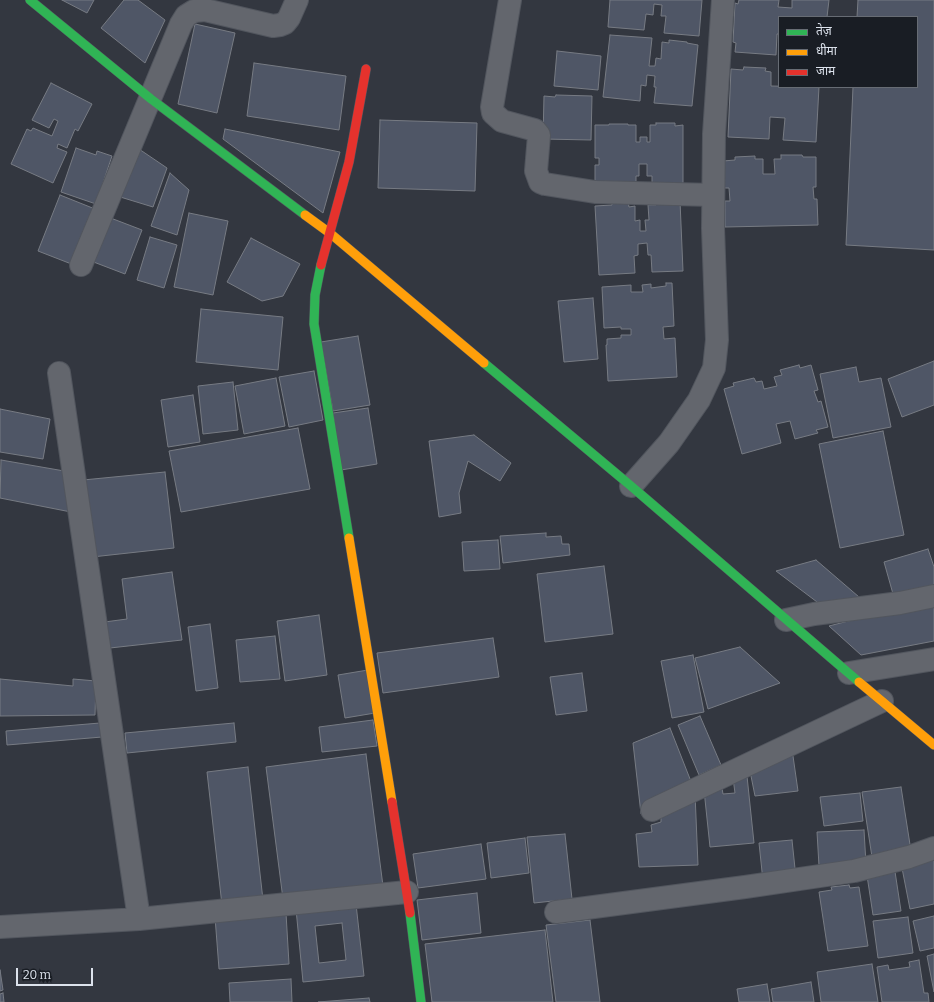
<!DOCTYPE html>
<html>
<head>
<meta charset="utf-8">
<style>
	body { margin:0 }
	#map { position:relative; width:934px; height:1002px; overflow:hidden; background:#333740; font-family:Bitter,"Noto Sans Devanagari",serif }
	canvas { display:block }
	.legend { position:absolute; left:778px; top:16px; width:140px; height:72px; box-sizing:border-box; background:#191d24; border:1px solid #676c74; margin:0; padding:5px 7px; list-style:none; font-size:12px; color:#dce2ec }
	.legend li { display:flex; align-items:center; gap:8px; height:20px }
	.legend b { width:20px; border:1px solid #676c74 }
	.scale { position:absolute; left:16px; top:968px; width:77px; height:18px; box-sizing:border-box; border:2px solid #dce2ec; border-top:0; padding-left:5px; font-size:12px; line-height:14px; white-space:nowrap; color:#dce2ec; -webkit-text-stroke:3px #191d24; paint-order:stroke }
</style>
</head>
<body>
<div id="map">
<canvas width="934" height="1002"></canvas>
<ul class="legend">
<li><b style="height:5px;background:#30b455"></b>तेज़</li>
<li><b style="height:5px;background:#ff9f0a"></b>धीमा</li>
<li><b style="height:5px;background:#e5322d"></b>जाम</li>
</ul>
<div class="scale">20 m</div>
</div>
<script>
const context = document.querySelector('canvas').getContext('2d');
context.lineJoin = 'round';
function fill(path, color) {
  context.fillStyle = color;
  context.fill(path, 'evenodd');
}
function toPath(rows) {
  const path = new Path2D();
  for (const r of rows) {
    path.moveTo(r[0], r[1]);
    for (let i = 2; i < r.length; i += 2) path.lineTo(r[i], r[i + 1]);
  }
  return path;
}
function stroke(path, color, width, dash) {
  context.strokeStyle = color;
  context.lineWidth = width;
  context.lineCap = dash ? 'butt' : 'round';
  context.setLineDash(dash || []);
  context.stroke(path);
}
const building = toPath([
	[62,0,94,0,87,13,62,0],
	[124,0,138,0,165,20,145,63,101,28,124,0],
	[610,0,702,0,699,36,664,33,666,16,661,16,662,5,654,4,653,15,646,14,644,30,608,27,610,0],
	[739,0,779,0,778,7,792,8,792,0,829,0,827,17,779,17,779,34,777,34,776,55,735,52,736,43,733,42,735,3,738,4,739,0],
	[858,0,934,0,934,250,846,245,853,87,917,87,917,17,857,17,858,0],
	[195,24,235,33,217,113,178,104,195,24],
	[610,35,652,38,649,66,655,66,656,58,661,59,662,42,669,43,669,40,687,42,687,43,698,45,692,106,654,103,656,87,654,87,655,76,647,75,646,86,641,85,640,101,603,97,610,35],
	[557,51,601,56,598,90,554,86,557,51],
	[254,63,346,76,339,130,247,116,254,63],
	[744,67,766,68,765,71,771,72,771,86,819,87,816,142,783,140,785,118,770,117,769,139,728,137,731,69,743,70,744,67],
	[51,83,92,104,78,131,75,129,67,148,58,144,57,148,67,152,53,183,11,164,27,129,31,131,33,128,52,136,58,121,54,119,49,128,32,120,51,83],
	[556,95,592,96,591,140,543,139,544,96,555,97,556,95],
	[380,120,477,123,475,191,378,188,380,120],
	[656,123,675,123,675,126,683,125,683,189,652,189,652,176,647,176,647,164,639,164,639,176,636,176,636,189,595,189,595,165,599,165,599,158,595,158,595,125,609,125,609,124,628,124,628,125,636,125,636,142,640,142,640,137,647,137,647,142,650,142,650,125,656,125,656,123],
	[225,129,340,152,323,213,223,139,225,129],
	[136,147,167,168,153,207,117,196,136,147],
	[76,148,96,155,97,151,112,156,96,204,61,192,76,148],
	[781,155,802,155,803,157,816,157,816,187,813,187,814,199,817,199,818,225,725,227,725,201,730,201,729,188,724,188,723,161,735,160,735,157,755,156,755,159,763,159,763,174,775,174,774,159,781,159,781,155],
	[170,173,189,190,177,235,151,226,170,173],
	[60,195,95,209,74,265,38,251,60,195],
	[628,201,629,207,635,206,635,221,640,220,640,231,646,231,645,220,649,220,648,205,656,205,656,201,680,201,683,271,652,272,651,255,648,255,647,243,638,244,638,255,634,256,635,273,599,275,595,206,612,205,612,202,628,201],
	[189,213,228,221,213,295,174,287,189,213],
	[108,217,142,230,125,274,91,261,108,217],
	[150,237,177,245,164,288,137,280,150,237],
	[251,238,300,264,283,296,262,301,227,282,251,238],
	[666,283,672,283,674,326,663,327,664,339,675,338,677,377,608,381,606,345,607,345,607,339,621,338,621,335,631,335,631,329,621,329,621,327,604,328,602,287,631,285,631,292,643,292,642,285,651,284,651,288,666,286,666,283],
	[593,298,598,359,564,362,558,301,593,298],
	[201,309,283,317,278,370,196,362,201,309],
	[358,336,370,405,333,411,321,342,358,336],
	[934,361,934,405,902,417,888,379,934,361],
	[799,365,800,368,811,365,818,390,814,391,818,402,821,401,828,427,816,430,818,433,795,439,790,421,776,424,781,443,742,454,724,389,734,386,733,383,754,378,756,382,762,381,764,389,777,386,774,377,782,375,780,370,799,365],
	[856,367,859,382,881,378,891,427,833,438,820,374,856,367],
	[314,371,323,420,289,427,279,377,314,371],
	[276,378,285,426,244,434,235,386,276,378],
	[233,382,238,430,203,434,198,386,233,382],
	[193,395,200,442,168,447,161,400,193,395],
	[368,408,377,464,341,470,333,413,368,408],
	[0,409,50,419,43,459,0,452,0,409],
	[298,428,310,489,181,512,169,451,298,428],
	[883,431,904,535,840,548,819,444,883,431],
	[474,435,511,463,500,481,468,461,459,493,461,513,439,517,429,441,474,435],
	[1,460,70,472,76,513,0,498,1,460],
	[165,472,174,548,92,557,83,480,165,472],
	[546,533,546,537,561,536,562,544,569,544,570,555,503,563,500,536,546,533],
	[498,540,500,569,464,571,462,542,498,540],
	[928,549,934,567,934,589,895,601,884,562,928,549],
	[816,560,866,603,825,608,776,571,816,560],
	[604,566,613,634,545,642,537,574,604,566],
	[172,572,182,640,101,649,97,623,127,619,122,579,172,572],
	[934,599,934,641,861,655,829,626,934,599],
	[319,615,327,675,285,681,277,621,319,615],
	[210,624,218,688,196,691,188,627,210,624],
	[275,636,280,679,240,682,236,640,275,636],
	[493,638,499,677,383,693,377,653,493,638],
	[740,647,780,683,708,709,695,658,740,647],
	[693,655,704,712,672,718,661,661,693,655],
	[368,670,375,713,345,718,338,675,368,670],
	[582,673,587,711,556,715,550,677,582,673],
	[0,679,73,686,73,679,96,681,95,715,0,716,0,679],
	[700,716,721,765,699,775,678,725,700,716],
	[373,720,377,746,322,752,319,727,373,720],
	[100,723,102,737,7,745,6,731,100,723],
	[234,723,236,742,127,753,125,733,234,723],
	[670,728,692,784,641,814,633,743,670,728],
	[792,749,798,791,755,796,749,766,792,749],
	[366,754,383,886,283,899,266,767,366,754],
	[248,767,263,900,222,905,207,772,248,767],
	[747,776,754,843,710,847,704,790,722,788,723,794,735,793,733,778,747,776],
	[901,787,911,851,872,857,862,792,901,787],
	[695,793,698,865,639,867,636,834,652,832,651,825,661,822,661,811,695,793],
	[860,793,863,821,824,826,820,797,860,793],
	[864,830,866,864,819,866,817,832,864,830],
	[565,834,572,899,534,903,527,837,565,834],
	[525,838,529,873,491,878,487,843,525,838],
	[792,840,796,878,763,881,759,843,792,840],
	[481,844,486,879,418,888,413,854,481,844],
	[934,857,934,904,910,909,901,863,934,857],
	[894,865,901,911,873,915,866,869,894,865],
	[849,885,850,888,859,887,868,946,828,951,819,892,832,890,831,887,849,885],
	[477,893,481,933,422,940,417,900,477,893],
	[356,904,364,976,303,982,296,909,356,904],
	[342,923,346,960,319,963,315,926,342,923],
	[286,913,289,964,219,969,215,917,286,913],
	[934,916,934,948,920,951,913,921,934,916],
	[908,917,913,953,878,958,873,921,908,917],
	[590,920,600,1002,556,1002,546,925,590,920],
	[545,930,553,1002,432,1002,425,944,545,930],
	[934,954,934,992,927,956,934,954],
	[919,960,924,993,928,993,929,1002,882,1002,877,967,888,965,889,970,910,967,909,962,919,960],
	[872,964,878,1002,821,1002,817,972,872,964],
	[0,970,3,990,0,991,0,970],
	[291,979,292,1002,230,1002,229,983,291,979],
	[811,982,814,1002,773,1002,771,989,811,982],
	[767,984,770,1002,739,1002,737,989,767,984],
	[3,993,4,1002,0,1002,0,994,3,993],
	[369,998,370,1002,318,1002,369,998]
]);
const street = toPath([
	[510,0,492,107,493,113,502,121,535,130,539,135,536,171,540,182,545,184,595,192,713,195],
	[81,265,181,24,186,16,194,11,205,10,273,26,280,25,285,23,289,18,297,0],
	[59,373,139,919],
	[631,486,669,443,699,400,714,368,717,340,713,228,714,134,723,0],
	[786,620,814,614,900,603,934,596],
	[849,673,934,659],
	[652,810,882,701],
	[556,912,745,887,854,871,909,857,934,848],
	[0,927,139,919,407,892]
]);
const fast = toPath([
	[30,0,151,99,305,215],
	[321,265,315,295,314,324,349,538],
	[484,363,631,486,859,682],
	[410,913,421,1002]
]);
const slow = toPath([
	[305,215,331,234,484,363],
	[349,538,392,802],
	[859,682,934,745]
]);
const jam = toPath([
	[321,265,349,162,366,69],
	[392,802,410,913]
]);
fill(building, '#4f5666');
stroke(building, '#777b83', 1);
stroke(street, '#52565e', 24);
stroke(fast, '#52565e', 10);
stroke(slow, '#52565e', 10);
stroke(jam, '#52565e', 10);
stroke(street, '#63666d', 22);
stroke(fast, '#30b455', 9);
stroke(slow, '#ff9f0a', 9);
stroke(jam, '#e5322d', 9);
</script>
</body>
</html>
